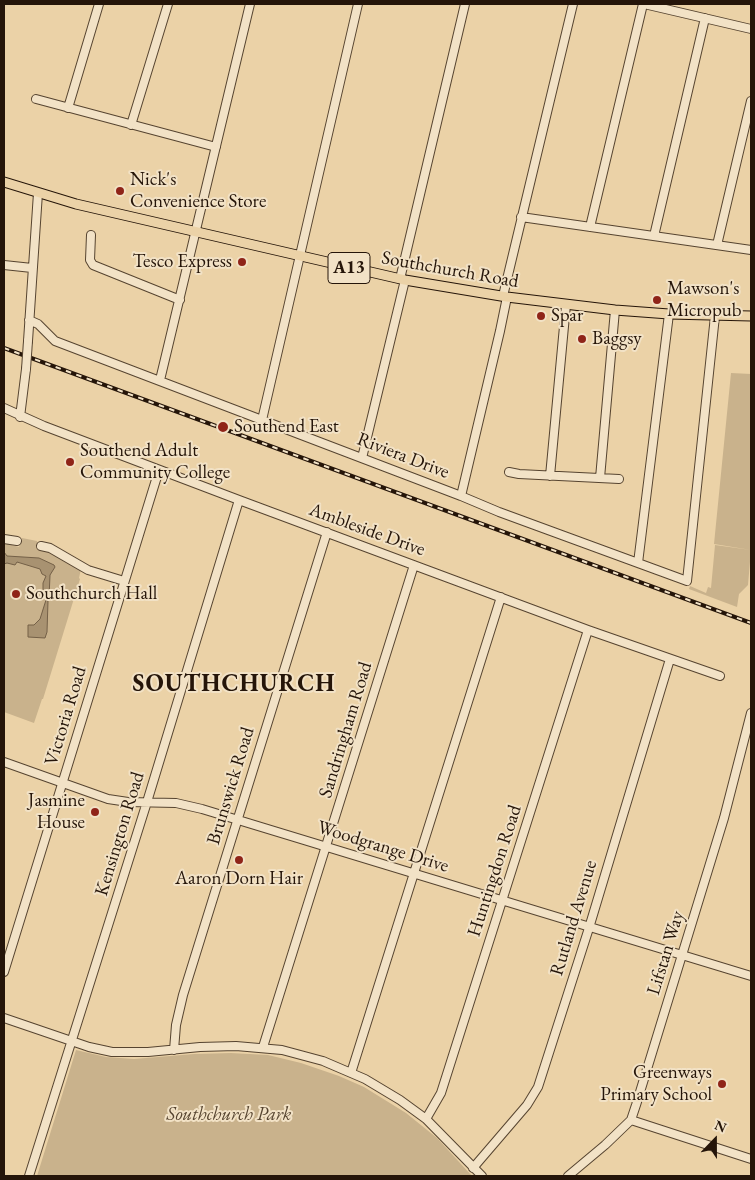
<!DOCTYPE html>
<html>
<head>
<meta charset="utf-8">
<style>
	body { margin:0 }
	#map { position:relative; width:755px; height:1180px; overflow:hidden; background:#ebd2a7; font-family:"EB Garamond",serif }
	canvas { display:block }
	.frame { position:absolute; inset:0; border:5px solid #251509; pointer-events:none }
	.north { position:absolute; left:690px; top:1115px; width:50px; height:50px; -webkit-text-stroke:4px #f2e2c6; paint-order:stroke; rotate:22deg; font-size:14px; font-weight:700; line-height:20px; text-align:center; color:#251509 }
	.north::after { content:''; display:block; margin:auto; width:18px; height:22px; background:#251509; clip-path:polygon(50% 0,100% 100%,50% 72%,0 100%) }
</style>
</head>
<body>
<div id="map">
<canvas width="755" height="1180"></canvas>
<div class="frame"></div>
<div class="north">N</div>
</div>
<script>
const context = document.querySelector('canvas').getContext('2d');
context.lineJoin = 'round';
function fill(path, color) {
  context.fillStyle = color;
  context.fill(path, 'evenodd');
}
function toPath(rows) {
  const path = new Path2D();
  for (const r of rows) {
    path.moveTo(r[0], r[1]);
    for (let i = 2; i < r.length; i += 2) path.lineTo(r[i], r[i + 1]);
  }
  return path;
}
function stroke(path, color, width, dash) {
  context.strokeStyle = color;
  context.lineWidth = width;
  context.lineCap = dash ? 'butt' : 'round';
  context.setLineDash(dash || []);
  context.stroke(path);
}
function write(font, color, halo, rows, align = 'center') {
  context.font = font + ' "EB Garamond",serif';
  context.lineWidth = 4;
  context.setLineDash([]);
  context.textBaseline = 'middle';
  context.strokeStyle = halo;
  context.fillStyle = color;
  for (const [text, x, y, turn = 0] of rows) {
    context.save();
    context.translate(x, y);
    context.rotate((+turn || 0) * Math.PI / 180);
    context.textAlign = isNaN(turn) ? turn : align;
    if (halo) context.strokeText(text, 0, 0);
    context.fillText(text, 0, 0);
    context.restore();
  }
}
const green = toPath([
	[731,373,751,374,751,550,714,544],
	[22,538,37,541,38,548,51,551,81,569,79,578,80,579,43,699,42,699,34,723,4,712,4,543,19,547],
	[715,545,751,550,748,585,739,594,737,607,689,589,690,586,706,593,708,587,711,588],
	[76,1050,106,1057,134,1059,194,1054,231,1053,268,1055,301,1063,339,1076,364,1087,406,1113,437,1138,472,1176,37,1176]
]);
const water = toPath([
	[4,552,7,556,39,558,54,565,55,567,50,575,49,598,45,598,43,595,43,583,46,576,42,574,40,569,17,562,15,565,7,563,4,564,4,552],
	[46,600,48,601,47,632,45,638,28,637,28,625,34,625,40,619,46,600]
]);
const minor = toPath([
	[644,4,751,29],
	[36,99,216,147],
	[68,108,99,4],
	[131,125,168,4],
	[521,217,751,250],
	[590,227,643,4],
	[91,235,90,260,93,265,180,300],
	[654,236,705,18],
	[717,245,751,101],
	[4,265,32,268],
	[400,279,465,4],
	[503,296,573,4],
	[29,320,38,324,55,341,461,496,499,512,687,581,715,316],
	[28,341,38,193],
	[160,380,250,4],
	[4,408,44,426,239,500,588,630,720,676],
	[20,417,26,369],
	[262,420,358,4],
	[362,458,405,280],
	[509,472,519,474,619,479],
	[550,476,566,305],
	[600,478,615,310],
	[461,496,500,331,507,297],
	[4,539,17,541],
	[41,546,50,548,88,570,124,581],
	[638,563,669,314],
	[4,762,108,799,128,802,176,803,202,809,751,976],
	[4,972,159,470],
	[4,1018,89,1047,112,1052,148,1052,200,1047,236,1046,282,1050,323,1061,365,1079,400,1100,426,1119,482,1176],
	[263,1047,414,565],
	[174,1050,176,1025,183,995,327,532],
	[351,1073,501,597],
	[426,1119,441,1093,588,630],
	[631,1120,751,1159],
	[473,1168,527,1105,538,1087,589,928,670,659],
	[29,1176,147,802,239,500],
	[568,1176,605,1145,631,1120,636,1105,724,818,751,713]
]);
const major = toPath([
	[4,182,76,204,405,280,507,297,615,310,669,314,751,316]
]);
const rail = toPath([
	[4,348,751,623]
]);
const minorBridge = toPath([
	[26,369,28,341]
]);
const markers = [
	[120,191,5,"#8f2418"],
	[242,262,5,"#8f2418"],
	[657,300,5,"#8f2418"],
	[541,316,5,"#8f2418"],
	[582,339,5,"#8f2418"],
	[223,427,6,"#8f2418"],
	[70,462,5,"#8f2418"],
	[16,594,5,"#8f2418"],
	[95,812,5,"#8f2418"],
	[239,860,5,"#8f2418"],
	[722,1084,5,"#8f2418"]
];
const shields = [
	[349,268,42]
];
const shieldNames = [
	["A13",349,268]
];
const poiNames = [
	["Nick's",130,180],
	["Convenience Store",130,202],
	["Tesco Express",232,262,"right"],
	["Mawson's",667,289],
	["Micropub",667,311],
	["Spar",551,316],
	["Baggsy",592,339],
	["Southend East",234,427],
	["Southend Adult",80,451],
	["Community College",80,473],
	["Southchurch Hall",26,594],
	["Jasmine",85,801,"right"],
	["House",85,823,"right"],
	["Aaron Dorn Hair",239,879,"center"],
	["Greenways",712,1073,"right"],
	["Primary School",712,1095,"right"]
];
const streetNames = [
	["Southchurch Road",450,270,10],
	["Riviera Drive",403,456,21],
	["Ambleside Drive",367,530,20],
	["Victoria Road",66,716,-73],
	["Sandringham Road",346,730,-73],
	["Brunswick Road",231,786,-73],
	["Kensington Road",120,834,-73],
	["Woodgrange Drive",383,847,17],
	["Huntingdon Road",495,871,-72],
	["Rutland Avenue",574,918,-73],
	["Lifstan Way",666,953,-73]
];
const parkNames = [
	["Southchurch Park",229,1115]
];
const districtNames = [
	["SOUTHCHURCH",234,684]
];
fill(green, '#c9b28c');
fill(water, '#a89271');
stroke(water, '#746047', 1);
stroke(minor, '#564430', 10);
stroke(major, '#251509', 11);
stroke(minor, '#f2e2c6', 8);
stroke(major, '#ebd2a7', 9);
stroke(rail, '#251509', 4);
stroke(rail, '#f2e2c6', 2, [5.5]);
stroke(minorBridge, '#564430', 10, []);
stroke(minorBridge, '#f2e2c6', 8);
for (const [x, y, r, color] of markers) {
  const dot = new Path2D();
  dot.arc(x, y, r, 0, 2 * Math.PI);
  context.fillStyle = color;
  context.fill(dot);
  stroke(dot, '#f2e2c6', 2);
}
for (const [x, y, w] of shields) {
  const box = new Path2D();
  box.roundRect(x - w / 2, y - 15.5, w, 31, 4);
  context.fillStyle = '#f2e2c6';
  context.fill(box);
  stroke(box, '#251509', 1);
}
write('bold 18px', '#251509', null, shieldNames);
write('19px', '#251509', '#f2e2c6', poiNames, 'left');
write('19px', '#251509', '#f2e2c6', streetNames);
write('italic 19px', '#564430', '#f2e2c6', parkNames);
context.letterSpacing = '1px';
write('bold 24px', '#251509', '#f2e2c6', districtNames);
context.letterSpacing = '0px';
</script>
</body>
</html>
